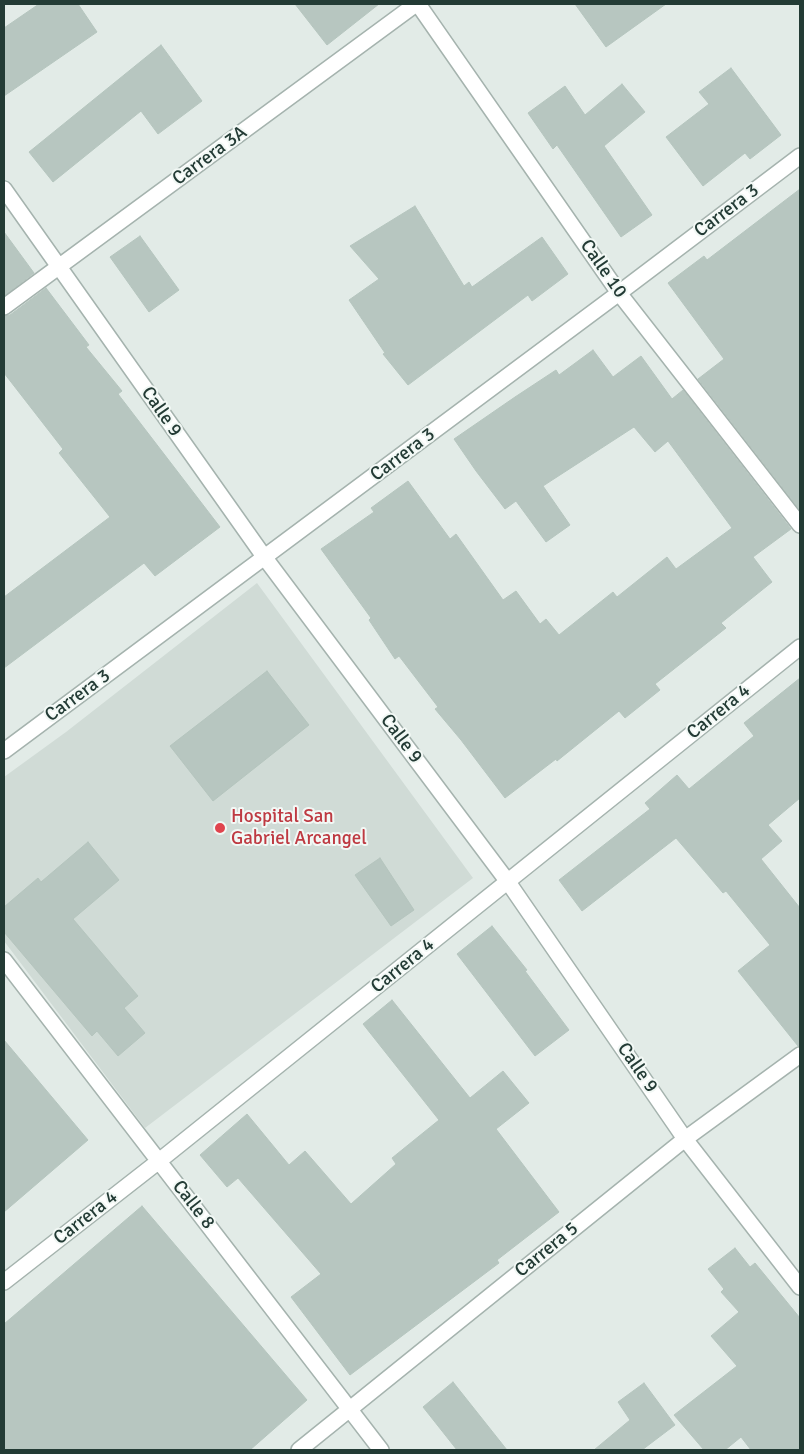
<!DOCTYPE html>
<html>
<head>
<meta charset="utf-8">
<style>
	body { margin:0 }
	#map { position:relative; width:804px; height:1454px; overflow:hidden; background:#e2ebe7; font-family:Signika,sans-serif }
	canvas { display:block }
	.frame { position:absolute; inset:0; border:5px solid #233b35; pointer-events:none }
</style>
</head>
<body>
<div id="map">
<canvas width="804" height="1454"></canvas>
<div class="frame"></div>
</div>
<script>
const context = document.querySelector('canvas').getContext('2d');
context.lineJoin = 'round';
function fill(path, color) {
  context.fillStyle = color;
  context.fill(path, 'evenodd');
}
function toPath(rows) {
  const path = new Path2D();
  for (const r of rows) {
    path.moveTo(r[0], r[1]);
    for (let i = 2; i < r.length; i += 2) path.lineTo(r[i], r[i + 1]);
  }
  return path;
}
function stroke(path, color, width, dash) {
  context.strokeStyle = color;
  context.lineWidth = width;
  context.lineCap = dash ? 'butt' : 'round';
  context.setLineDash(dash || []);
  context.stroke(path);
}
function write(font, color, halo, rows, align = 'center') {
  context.font = font + ' Signika,sans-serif';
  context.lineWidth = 4;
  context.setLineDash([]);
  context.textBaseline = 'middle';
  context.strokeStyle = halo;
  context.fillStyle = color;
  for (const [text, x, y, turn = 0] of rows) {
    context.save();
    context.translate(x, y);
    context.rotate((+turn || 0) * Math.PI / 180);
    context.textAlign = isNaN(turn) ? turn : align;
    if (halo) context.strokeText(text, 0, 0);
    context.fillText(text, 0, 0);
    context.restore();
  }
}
const built = toPath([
	[257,583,473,878,145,1128,4,941,4,777,66,732]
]);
const building = toPath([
	[39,4,78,4,97,32,4,96,4,28,39,4],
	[295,4,379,4,327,45,295,4],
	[575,4,666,4,606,47,575,4],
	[161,45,202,101,158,134,141,111,53,182,29,152,161,45],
	[731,68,781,135,750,159,745,153,703,186,666,137,709,104,699,92,731,68],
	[622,84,645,112,604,146,652,215,621,237,557,145,553,149,528,113,565,86,585,115,622,84],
	[800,189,800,510,698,379,724,359,668,283,704,256,707,260,800,189],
	[415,206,464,286,469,282,472,287,542,237,568,274,532,301,528,295,408,385,383,354,385,353,349,300,379,279,350,246,415,206],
	[4,232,34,273,4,296,4,232],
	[140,236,179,290,149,312,110,257,140,236],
	[46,288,89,345,86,347,122,391,118,394,220,527,155,576,144,563,4,668,4,597,110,517,59,453,63,449,4,373,4,316,10,315,46,288],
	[593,350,613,377,641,356,672,399,683,390,791,529,753,557,772,582,721,623,726,628,655,684,660,690,625,718,619,711,557,761,556,759,505,798,461,740,435,709,438,707,399,656,395,659,369,620,371,618,321,549,374,512,371,508,408,481,450,539,456,534,503,600,516,591,540,624,546,619,559,635,613,592,617,597,667,557,676,569,732,528,668,441,655,452,634,427,543,486,570,525,546,542,516,501,505,509,476,471,454,439,515,397,556,370,559,375,593,350],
	[267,671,309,725,213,801,170,746,267,671],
	[800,678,800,798,768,825,782,841,761,859,800,908,800,1046,798,1046,738,971,770,945,726,891,723,893,676,838,582,911,559,880,650,809,645,803,677,775,689,789,754,736,744,723,800,678],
	[88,842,119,880,73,919,138,996,124,1008,145,1033,118,1056,97,1031,92,1036,4,932,4,907,38,878,41,882,88,842],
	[380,858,414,910,391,926,355,875,380,858],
	[492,926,527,970,525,971,569,1030,535,1056,457,954,492,926],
	[392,1000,470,1098,503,1071,529,1103,496,1129,559,1212,497,1260,499,1263,350,1375,291,1297,321,1274,238,1178,227,1187,200,1155,247,1114,289,1165,305,1151,351,1204,396,1164,392,1158,439,1120,363,1024,392,1000],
	[4,1040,88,1140,4,1212,4,1040],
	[142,1206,307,1400,250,1450,4,1450,4,1324,142,1206],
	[735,1248,750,1267,755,1263,800,1318,800,1450,751,1450,741,1437,725,1450,704,1450,674,1415,737,1366,711,1336,739,1312,721,1292,724,1289,708,1269,735,1248],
	[453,1382,507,1450,457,1450,423,1407,453,1382],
	[644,1383,675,1425,642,1450,594,1450,630,1420,618,1402,644,1383]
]);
const street = toPath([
	[418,4,619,293,800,525],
	[4,189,265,558,508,882,685,1139,800,1287],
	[4,307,416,4],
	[4,751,619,293,800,156],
	[4,960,381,1450],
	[4,1282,159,1161,800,647],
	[299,1450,685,1139,800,1055]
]);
const markers = [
	[220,828,6,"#e0444e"]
];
const streetNames = [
	["Carrera 3A",210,156,-36],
	["Carrera 3",727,211,-37],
	["Calle 10",603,269,55],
	["Calle 9",161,412,55],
	["Carrera 3",403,455,-37],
	["Carrera 3",78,696,-36],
	["Carrera 4",719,712,-39],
	["Calle 9",401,739,53],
	["Carrera 4",403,966,-39],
	["Calle 9",637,1068,55],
	["Calle 8",193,1205,52],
	["Carrera 4",86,1218,-38],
	["Carrera 5",547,1250,-39]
];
const healthNames = [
	["Hospital San",231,817],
	["Gabriel Arcangel",231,839]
];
fill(built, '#d0dbd6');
fill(building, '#b7c6c0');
stroke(building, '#b5c5be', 1);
stroke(street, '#a5b3ae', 18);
stroke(street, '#fff', 15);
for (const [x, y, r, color] of markers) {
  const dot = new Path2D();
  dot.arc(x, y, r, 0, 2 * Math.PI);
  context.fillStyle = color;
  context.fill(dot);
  stroke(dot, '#f2f8f5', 2);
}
write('19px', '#233b35', '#f2f8f5', streetNames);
write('19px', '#be3a42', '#f2f8f5', healthNames, 'left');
</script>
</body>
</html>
